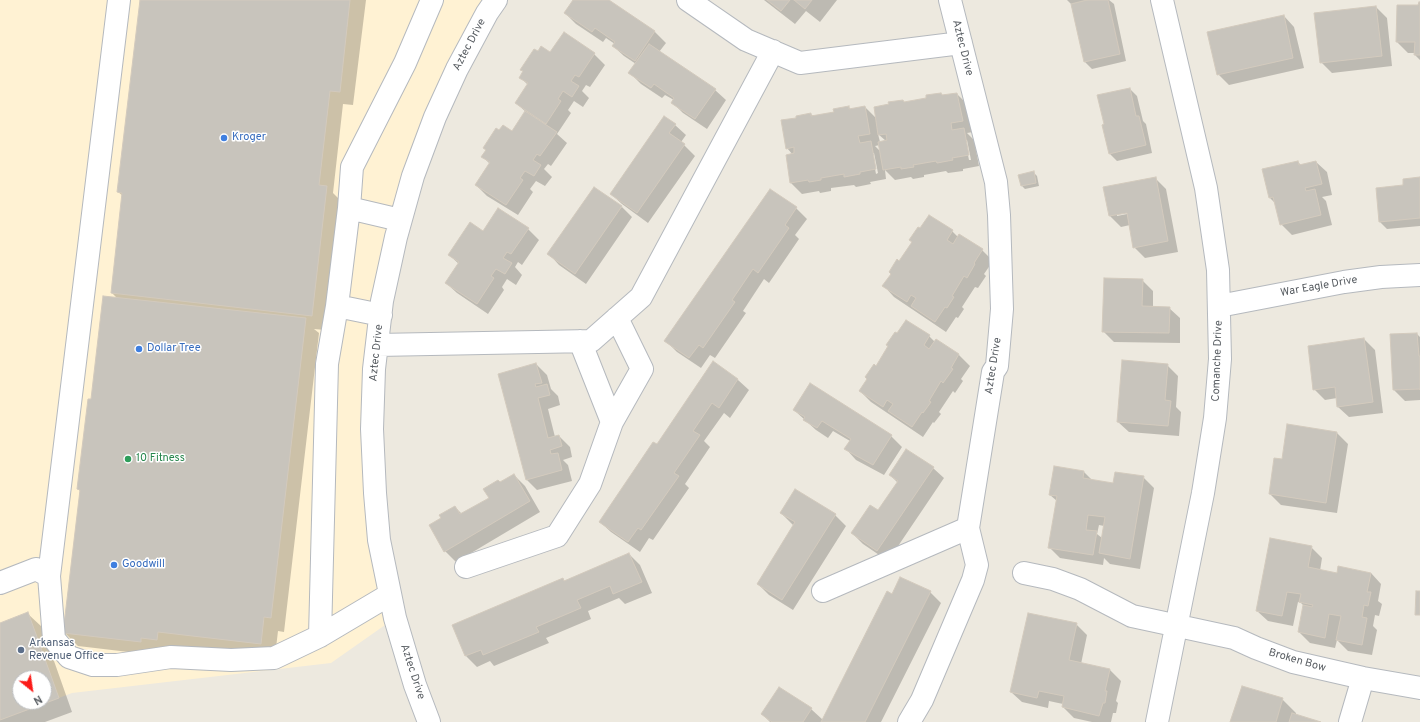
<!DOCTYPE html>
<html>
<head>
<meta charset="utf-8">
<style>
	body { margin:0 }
	#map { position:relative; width:1420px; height:722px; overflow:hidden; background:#ede9df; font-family:Overpass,sans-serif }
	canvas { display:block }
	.north { position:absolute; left:12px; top:670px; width:40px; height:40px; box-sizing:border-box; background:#fff; border:1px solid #bcbec0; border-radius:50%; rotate:150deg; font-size:11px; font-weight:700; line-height:16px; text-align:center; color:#585d62 }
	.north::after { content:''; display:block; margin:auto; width:14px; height:18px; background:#fb1b18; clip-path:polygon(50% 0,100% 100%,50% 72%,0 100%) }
</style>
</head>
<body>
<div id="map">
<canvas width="1420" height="722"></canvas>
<div class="north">N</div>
</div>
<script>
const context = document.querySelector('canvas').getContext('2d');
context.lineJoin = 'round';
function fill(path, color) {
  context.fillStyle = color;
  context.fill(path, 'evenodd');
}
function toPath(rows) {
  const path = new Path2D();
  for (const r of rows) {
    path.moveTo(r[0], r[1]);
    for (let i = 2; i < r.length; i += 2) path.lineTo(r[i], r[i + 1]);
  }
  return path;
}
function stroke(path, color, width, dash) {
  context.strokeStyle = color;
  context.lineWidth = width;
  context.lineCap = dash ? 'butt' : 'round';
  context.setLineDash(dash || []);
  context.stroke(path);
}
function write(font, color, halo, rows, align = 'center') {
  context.font = font + ' Overpass,sans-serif';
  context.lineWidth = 3;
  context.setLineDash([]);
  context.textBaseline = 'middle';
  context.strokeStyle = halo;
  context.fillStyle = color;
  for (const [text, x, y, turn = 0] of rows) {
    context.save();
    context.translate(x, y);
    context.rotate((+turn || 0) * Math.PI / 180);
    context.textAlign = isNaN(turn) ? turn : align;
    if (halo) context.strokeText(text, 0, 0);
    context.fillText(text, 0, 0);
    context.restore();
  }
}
const commercial = toPath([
	[0,0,497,0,487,13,396,237,372,429,395,618,331,663,72,693,0,720],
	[20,678,44,678,44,702,20,702]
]);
const shadow = toPath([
	[141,0,366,0,353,105,343,104,333,193,341,201,325,330,314,329,319,333,284,632,278,631,275,657,172,646,171,654,154,655,78,646,64,632,80,491,78,489,92,400,117,298,112,293,123,196,118,192],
	[574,0,607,0,655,32,666,43,659,52,715,90,726,100,707,129,683,113,672,102,674,100,665,95,662,98,641,84,630,73,636,64,624,56,613,46,615,44,606,38,603,42,576,24,565,13],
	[764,0,837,0,820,22,806,11,795,24],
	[1067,0,1109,0,1114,4,1126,61,1092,69,1085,62,1071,4],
	[1420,3,1420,60,1415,55,1415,53,1408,53,1397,42],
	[1376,7,1387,18,1392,66,1332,73,1321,62],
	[1284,16,1294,27,1304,68,1229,85,1218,74],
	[538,52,594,54,605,65,590,87,586,85,582,91,589,98,583,107,574,101,568,110,571,113,557,134,567,143,551,166,548,164,544,169,552,177,545,186,536,181,530,189,533,192,518,215,487,196,476,185,490,164,482,156,486,150,484,148,500,132,512,132,526,112,516,103,528,85,520,77],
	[1130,89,1137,96,1143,121,1146,124,1152,153,1117,161,1110,154],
	[941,94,944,96,957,94,968,105,973,132,967,133,974,140,979,166,963,169,963,171,948,173,946,171,924,175,924,177,913,179,911,177,895,180,885,170,886,179,870,182,871,184,856,187,854,185,831,188,831,191,820,193,819,191,802,194,791,183,793,155,787,148,797,119,811,114,813,116,835,112,849,107,851,110,865,107,877,119,903,101,905,103,927,99],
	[878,134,886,141,880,142],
	[965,140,967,140,971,160,969,160],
	[880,145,881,152,875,146],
	[872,153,874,153,878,173,876,174],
	[675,125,686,135,681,142,695,156,648,223,622,204,611,194],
	[1298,162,1301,165,1316,162,1327,172,1332,195,1322,197,1326,201,1332,225,1292,235,1281,224,1275,203,1270,198,1264,170],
	[1033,172,1037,176,1039,186,1025,189,1022,186],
	[1155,178,1166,189,1178,252,1145,258,1134,247,1130,225,1121,227,1110,216,1105,188],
	[1131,211,1132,213,1117,216,1117,214],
	[1420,178,1420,226,1387,229,1380,222,1404,186],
	[622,207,632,217,586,284,559,265,549,254],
	[796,208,807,219,795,235,799,239,769,283,764,279,743,311,746,313,715,358,710,355,701,368,677,352,666,341],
	[929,216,952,231,958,237,982,250,993,261,984,274,986,276,978,288,975,287,962,307,964,309,958,318,956,317,946,332,894,297,884,286],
	[528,229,539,240,522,265,518,262,515,267,522,275,516,285,507,279,502,287,504,290,488,314,457,293,446,283,459,264,449,255,483,232],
	[1142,280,1153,291,1153,307,1169,308,1180,318,1180,343,1114,342,1103,331],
	[1417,334,1420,337,1420,400,1405,401,1394,390,1391,335],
	[929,336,935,342,936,340,959,355,970,366,961,379,963,381,955,393,953,391,939,412,941,414,934,423,933,422,923,437,871,402,860,391,876,367],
	[1364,339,1375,350,1383,413,1349,417,1338,407,1337,398,1325,400,1314,389],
	[713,363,738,380,749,390,730,418,724,413,704,441,710,447,685,484,689,488,653,540,649,538,640,552,611,532,600,522,657,446],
	[536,364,547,375,551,389,558,396,560,405,548,409,555,437,559,436,570,447,572,457,563,460,568,465,572,481,537,490,526,479],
	[1167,365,1178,376,1176,407,1181,412,1179,436,1129,432,1118,422],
	[810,385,891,436,902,447,884,475,856,460,846,449,850,441,833,431,828,438,816,430,794,410],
	[1337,433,1348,444,1337,513,1281,505,1270,494,1283,460],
	[933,468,944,478,888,561,863,544,852,533,878,512,898,483,890,475],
	[1084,472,1092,480,1114,484,1143,477,1154,488,1140,569,1110,564,1104,558,1103,565,1060,558,1049,547,1057,501,1050,495],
	[1099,525,1104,526,1102,538,1097,534],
	[514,475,525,486,540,512,456,562,445,551,443,519,455,507,462,514,490,498],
	[781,513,835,515,846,526,793,610,769,595,758,584,794,526],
	[1311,547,1322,558,1320,571,1338,574,1371,573,1381,584,1378,601,1382,604,1379,616,1375,615,1373,626,1377,630,1372,655,1348,651,1337,640,1335,648,1310,643,1299,632,1304,606,1301,603,1298,602,1293,626,1268,621,1257,611],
	[629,554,640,565,652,593,625,604,619,598,588,611,591,619,546,638,549,643,494,666,490,661,477,667,466,656,453,625,562,579,564,581],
	[901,578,930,592,941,603,881,722,770,722,762,714,780,688,811,709,823,720],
	[28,614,42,627,72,712,45,722,0,722,0,624],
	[20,678,44,678,44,702,20,702],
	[1076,624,1087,635,1081,664,1110,670,1121,681,1116,701,1118,703,1116,713,1113,713,1111,722,1092,722,1074,718,1063,707,1063,704,1049,701,1048,708,1022,702,1011,692],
	[1282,699,1296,713,1296,715,1318,722,1231,722]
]);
const building = toPath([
	[140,0,350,0,340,92,330,91,319,185,327,186,312,316,111,293,122,193,117,192,140,0],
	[573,0,609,0,655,31,635,61,612,46,615,42,595,28,592,32,564,13,573,0],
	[767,0,790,0,781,11,767,0],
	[794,0,812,0,805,9,794,0],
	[1087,0,1108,0,1120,54,1084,62,1071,4,1087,0],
	[1419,2,1420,2,1420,55,1414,55,1415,42,1396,42,1397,5,1418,5,1419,2],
	[1376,6,1382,56,1320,63,1314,13,1376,6],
	[1284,15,1293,58,1217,75,1207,32,1284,15],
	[564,32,595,53,579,77,575,75,571,81,579,86,572,97,563,91,558,99,561,101,546,124,515,103,528,83,519,78,523,71,520,70,534,49,538,51,541,46,550,52,564,32],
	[649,44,716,89,695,119,671,103,674,98,654,84,651,88,628,73,649,44],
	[1130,88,1136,116,1139,116,1146,145,1109,154,1102,125,1104,124,1097,95,1130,88],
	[941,93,942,95,957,93,963,121,951,123,952,130,964,128,969,155,952,158,953,160,937,163,936,161,913,165,914,167,901,169,901,167,883,170,878,142,887,140,886,134,878,135,874,107,889,104,888,102,903,100,904,102,926,98,926,95,941,93],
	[849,106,849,109,865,106,870,134,858,136,860,143,871,141,876,169,860,172,860,174,844,177,844,174,821,178,821,180,809,182,808,180,790,183,786,155,794,153,794,147,786,149,781,120,796,118,796,116,811,113,811,116,834,112,833,109,849,106],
	[525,111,557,132,540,156,537,154,533,160,541,165,534,176,525,171,520,178,523,180,506,205,475,185,490,162,481,157,486,150,483,148,496,128,499,130,503,125,512,131,525,111],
	[664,116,676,124,669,133,685,144,637,213,610,194,664,116],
	[1298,161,1299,165,1316,161,1322,184,1305,188,1306,191,1315,189,1321,215,1280,225,1273,197,1269,198,1262,169,1298,161],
	[1034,171,1036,183,1021,186,1018,175,1034,171],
	[1156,177,1168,241,1133,248,1127,213,1109,216,1103,187,1156,177],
	[1420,177,1420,218,1379,222,1376,188,1403,185,1403,179,1420,177],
	[594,187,622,206,575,274,547,254,594,187],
	[770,189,797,207,785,225,789,228,758,273,753,269,732,300,735,302,703,348,699,345,689,358,664,341,770,189],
	[498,208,529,228,511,254,507,252,503,258,512,263,505,274,496,269,491,276,494,278,477,304,445,283,459,262,448,255,470,222,483,231,498,208],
	[929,215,953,230,947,240,953,244,959,234,983,249,974,263,975,264,967,278,964,276,952,296,954,297,947,308,945,307,935,322,911,306,916,298,911,295,907,302,882,286,891,274,889,272,897,259,899,261,912,242,909,240,918,227,920,228,929,215],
	[1104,278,1143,279,1142,306,1170,307,1169,333,1102,332,1104,278],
	[103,296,306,318,271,618,264,617,261,644,158,632,157,640,141,638,141,642,63,633,80,490,77,489,88,399,91,399,103,296],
	[906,320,930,335,924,345,929,349,936,339,959,354,951,368,953,369,943,383,941,381,929,401,931,402,923,413,922,412,912,427,888,411,893,404,887,400,883,407,859,391,867,379,865,377,874,364,876,366,888,346,886,345,895,332,897,333,906,320],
	[1417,333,1419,356,1420,356,1420,390,1420,389,1393,390,1390,334,1417,333],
	[1364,338,1373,402,1337,407,1335,387,1313,390,1308,346,1364,338],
	[1122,360,1168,364,1165,400,1171,401,1168,426,1117,422,1122,360],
	[713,361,738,379,719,408,712,403,693,431,700,435,674,473,679,476,641,530,638,528,628,542,599,522,653,442,657,444,713,361],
	[536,363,542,383,535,384,536,387,547,384,550,395,538,398,548,438,559,435,562,446,550,450,551,454,558,453,562,470,526,480,498,374,536,363],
	[810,383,892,435,873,465,844,449,851,439,822,421,817,428,803,420,805,417,793,410,810,383],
	[1287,424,1337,432,1326,503,1269,494,1274,458,1282,459,1287,424],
	[906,449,934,467,877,551,851,533,870,505,878,510,898,481,889,475,906,449],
	[1054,466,1084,471,1083,478,1113,483,1115,472,1144,476,1130,559,1099,553,1105,517,1088,515,1086,530,1097,531,1093,555,1048,548,1057,496,1049,495,1054,466],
	[514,474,530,501,444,552,429,525,441,518,439,515,455,506,460,514,489,498,483,489,498,480,500,482,514,474],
	[795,489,836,514,782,600,757,584,795,522,780,513,795,489],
	[1270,538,1312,546,1308,567,1337,573,1338,566,1371,573,1367,592,1371,592,1368,606,1364,605,1362,617,1367,618,1362,645,1336,640,1341,616,1329,614,1325,638,1298,632,1303,605,1312,607,1313,605,1299,602,1301,594,1287,592,1282,616,1256,611,1270,538],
	[629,553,642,582,613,594,610,586,577,600,581,608,536,627,539,632,483,655,481,650,465,656,452,625,563,578,564,581,629,553],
	[900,577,931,591,865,722,821,722,887,591,892,594,900,577],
	[1416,591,1420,591,1420,615,1415,615,1416,591],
	[28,612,59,698,0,720,0,623,28,612],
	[20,678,44,678,44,702,20,702,20,678],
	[1028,613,1077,623,1069,660,1110,669,1105,691,1107,691,1105,703,1103,703,1099,716,1062,707,1064,696,1039,691,1037,698,1010,692,1028,613],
	[1242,686,1283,698,1276,722,1230,722,1242,686],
	[779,687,812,708,803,722,772,722,761,714,779,687],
	[1292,713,1321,722,1289,722,1292,713]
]);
const minor = toPath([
	[688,0,746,40,800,63,961,43],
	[349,208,400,220],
	[337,306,381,315],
	[1219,306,1344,282,1381,277,1420,275],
	[580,341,612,422,642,369,617,318],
	[377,345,591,341,641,297,773,51],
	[466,567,557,536,590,484,612,422],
	[1024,573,1053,579,1080,589,1132,616,1234,638,1256,648,1293,662,1363,678,1420,688],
	[49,576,119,0],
	[0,583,36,569,49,576,54,639,69,657,93,665,117,665,171,657,231,660,274,658,320,636,389,595],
	[823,591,968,528],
	[320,636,327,364,337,306,349,208,352,167,405,63,432,0],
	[429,722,415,685,395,618,379,540,375,493,372,429,374,369,382,301,396,237,413,176,435,117,457,69,487,13,496,0],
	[909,722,922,700,973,580,977,565,968,528,993,372,997,366,1002,309,999,215,996,182,950,0],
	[1157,722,1203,493,1215,418,1220,359,1218,270,1206,188,1162,0],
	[1350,722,1363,678]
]);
const markers = [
	[224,138,4,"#3f7fe0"],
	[139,349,4,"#3f7fe0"],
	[128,459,4,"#2e9e5b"],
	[114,565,4,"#3f7fe0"],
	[21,650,4,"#5c6f8a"]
];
const streetNames = [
	["Aztec Drive",470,45,-62],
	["Aztec Drive",962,48,76],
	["War Eagle Drive",1319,287,-10],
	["Aztec Drive",377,353,-84],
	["Comanche Drive",1218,361,-88],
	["Aztec Drive",994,366,-81],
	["Broken Bow",1297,661,16],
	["Aztec Drive",412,672,72]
];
const shopNames = [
	["Kroger",232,138],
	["Dollar Tree",147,349],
	["Goodwill",122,565]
];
const leisureNames = [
	["10 Fitness",136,459]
];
const serviceNames = [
	["Arkansas",29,644],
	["Revenue Office",29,657]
];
fill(commercial, '#fff2d3');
fill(shadow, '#0003');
fill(building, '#c8c4bc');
stroke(building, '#d3cabd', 1);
stroke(minor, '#b5b9be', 24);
stroke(minor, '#fff', 22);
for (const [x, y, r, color] of markers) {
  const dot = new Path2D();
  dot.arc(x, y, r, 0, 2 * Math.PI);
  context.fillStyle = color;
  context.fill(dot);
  stroke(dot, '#fff', 1.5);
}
write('11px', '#585d62', '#fff', streetNames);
write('11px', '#366cbe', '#fff', shopNames, 'left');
write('11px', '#27864d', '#fff', leisureNames, 'left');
write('11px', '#4e5e75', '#fff', serviceNames, 'left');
</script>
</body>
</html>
